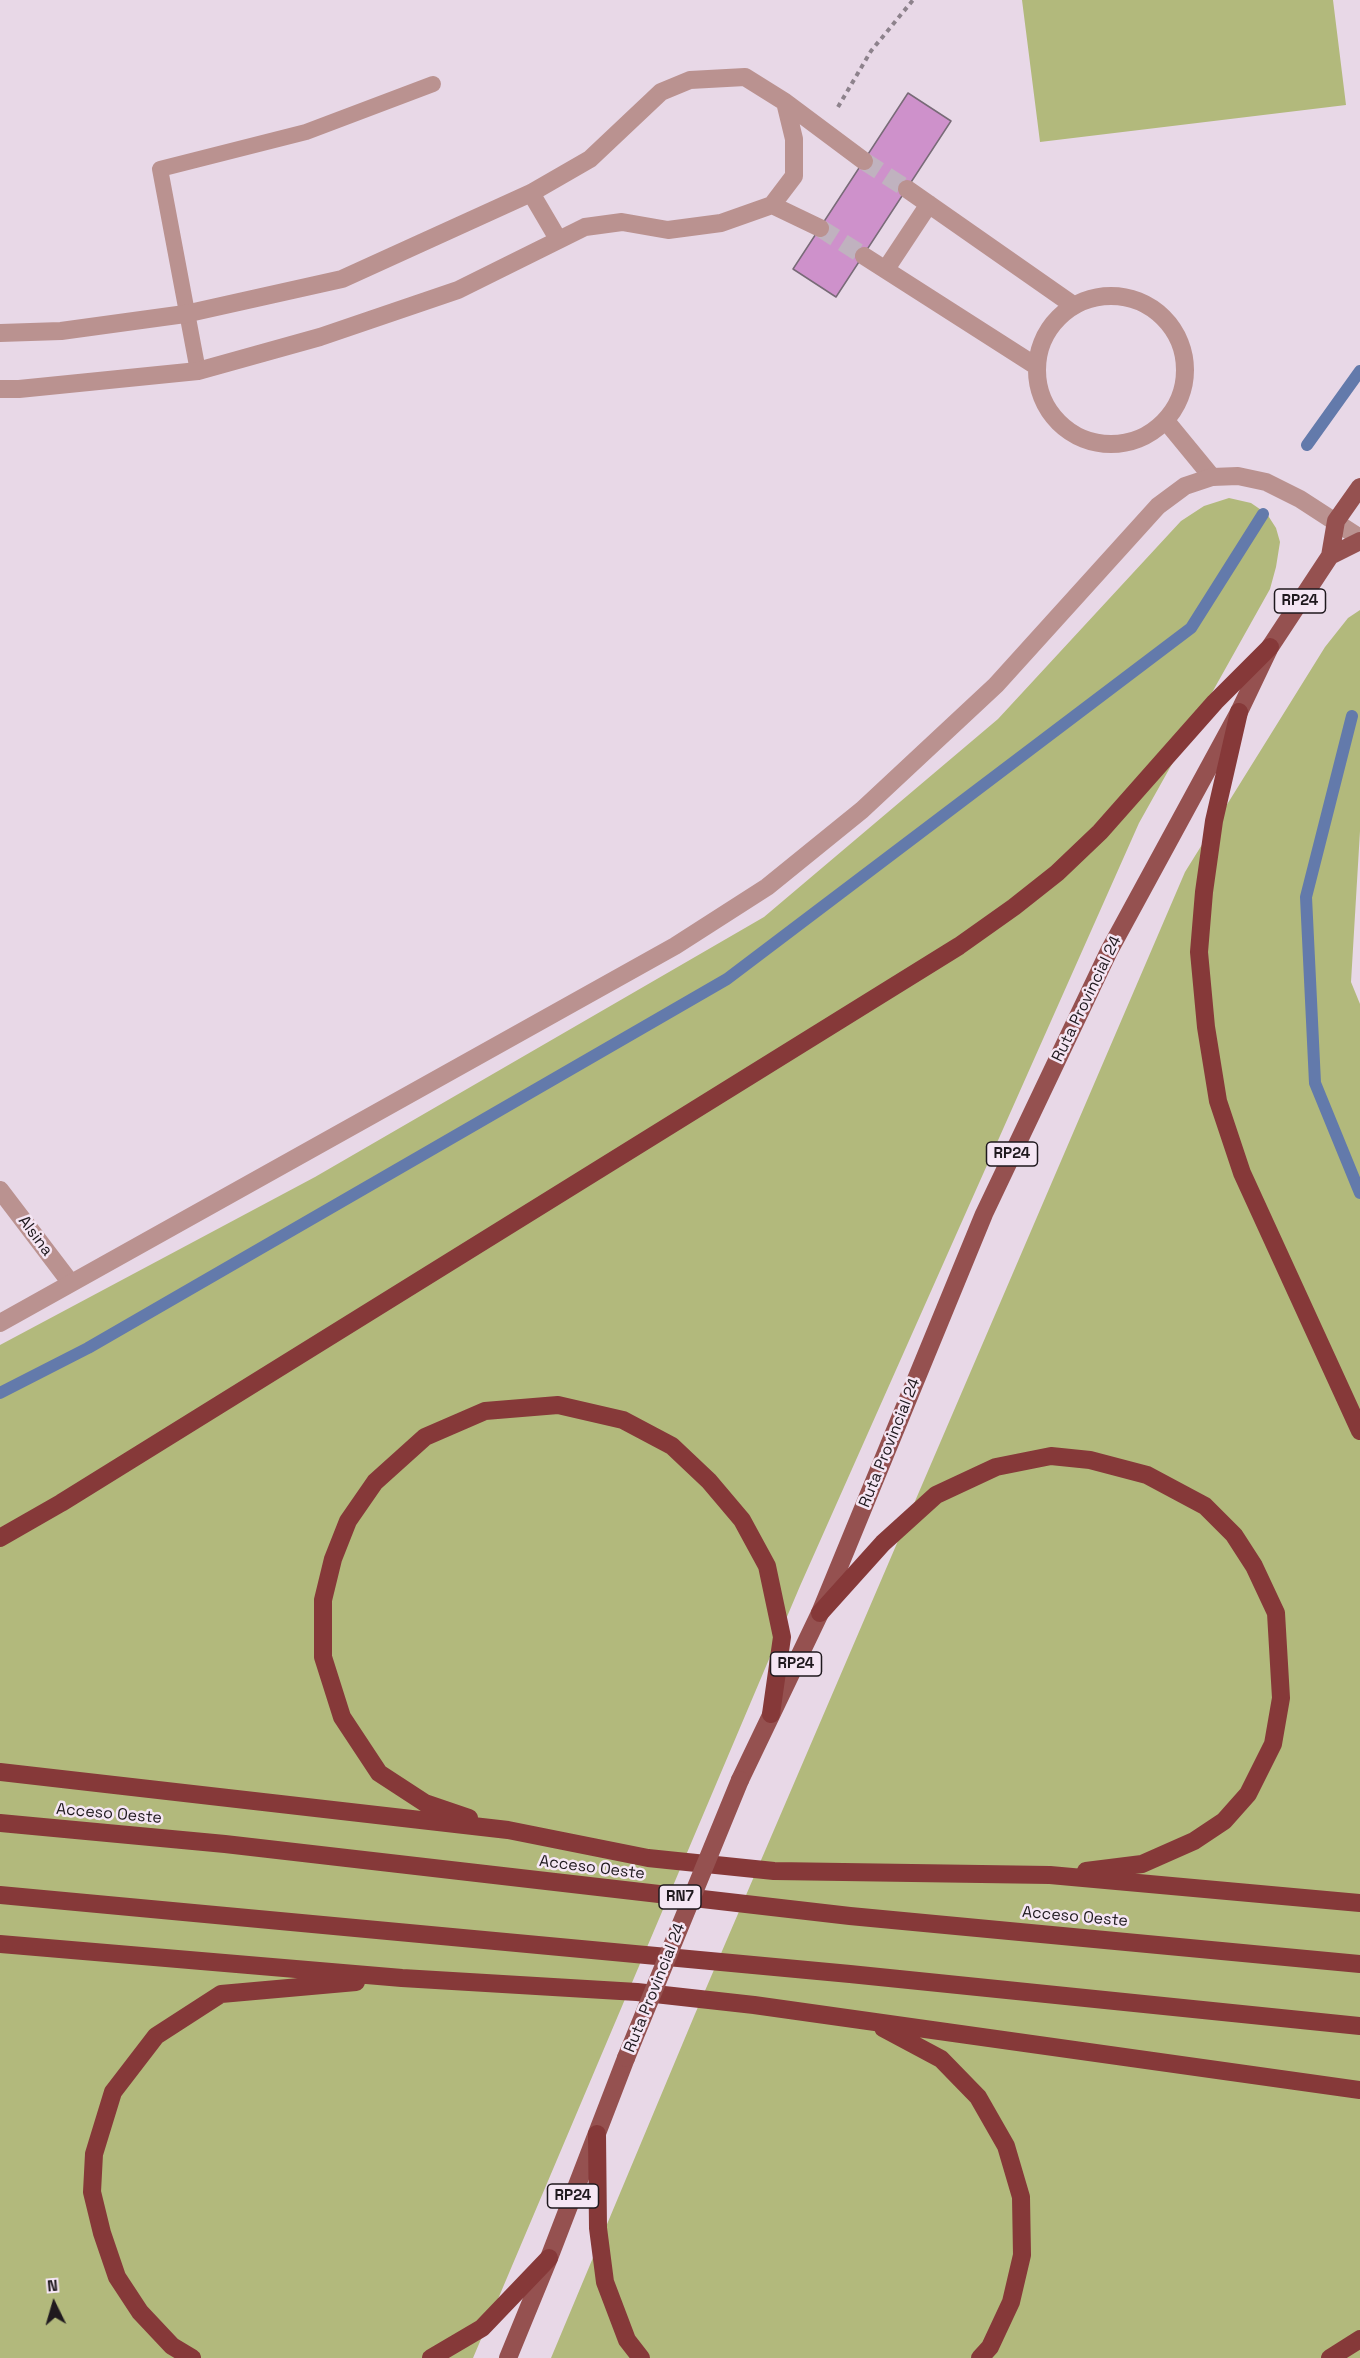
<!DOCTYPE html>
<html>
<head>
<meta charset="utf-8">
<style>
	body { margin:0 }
	#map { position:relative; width:1360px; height:2358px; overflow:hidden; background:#e8d8e7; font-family:"Space Grotesk",sans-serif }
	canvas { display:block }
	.north { position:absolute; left:24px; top:2274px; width:60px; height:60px; -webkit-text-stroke:4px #f5e6f4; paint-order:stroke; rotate:355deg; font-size:16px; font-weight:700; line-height:24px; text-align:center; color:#1f191e }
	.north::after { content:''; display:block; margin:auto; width:21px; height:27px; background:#1f191e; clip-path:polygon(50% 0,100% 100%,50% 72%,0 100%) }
</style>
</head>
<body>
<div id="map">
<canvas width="1360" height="2358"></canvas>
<div class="north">N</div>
</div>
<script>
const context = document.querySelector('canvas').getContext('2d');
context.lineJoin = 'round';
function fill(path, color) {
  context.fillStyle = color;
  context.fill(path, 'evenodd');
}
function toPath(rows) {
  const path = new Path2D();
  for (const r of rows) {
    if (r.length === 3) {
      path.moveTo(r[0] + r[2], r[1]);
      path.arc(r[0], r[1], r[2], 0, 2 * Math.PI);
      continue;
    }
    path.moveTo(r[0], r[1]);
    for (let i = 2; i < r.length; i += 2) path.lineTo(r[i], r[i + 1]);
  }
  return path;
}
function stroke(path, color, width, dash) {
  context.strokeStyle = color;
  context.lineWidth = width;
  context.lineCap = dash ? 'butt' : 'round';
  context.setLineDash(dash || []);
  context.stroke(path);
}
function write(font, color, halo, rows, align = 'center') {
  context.font = font + ' "Space Grotesk",sans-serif';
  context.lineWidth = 5;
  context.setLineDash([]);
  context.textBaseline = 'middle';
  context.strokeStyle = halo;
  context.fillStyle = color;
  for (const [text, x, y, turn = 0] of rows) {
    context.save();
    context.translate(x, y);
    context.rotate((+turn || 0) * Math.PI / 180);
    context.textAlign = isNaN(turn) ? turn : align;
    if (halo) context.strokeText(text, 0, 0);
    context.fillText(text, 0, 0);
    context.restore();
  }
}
const green = toPath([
	[1022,0,1333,0,1346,105,1040,142],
	[1229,498,1251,503,1267,514,1276,528,1280,542,1276,567,1270,589,1139,823,800,1586,473,2358,0,2358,0,1345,315,1177,764,917,998,719,1181,521,1204,506],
	[1360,610,1360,831,1351,982,1360,1004,1360,2358,551,2358,695,2014,1185,872,1325,647,1348,618]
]);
const stream = toPath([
	[1307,445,1360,371],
	[1352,716,1306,897,1315,1083,1360,1193],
	[0,1393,88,1348,727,979,1191,628,1263,514]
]);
const building = toPath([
	[908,93,951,121,836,297,793,269,908,93]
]);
const minorTunnel = toPath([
	[864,161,907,189],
	[820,228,864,256]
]);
const path = toPath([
	[838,107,871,51,913,0]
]);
const service = toPath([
	[198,371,160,169,306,132,433,84]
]);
const minor = toPath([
	[907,189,1073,305],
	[531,193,558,239],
	[772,205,820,228],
	[864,256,1036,366],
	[886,269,929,204],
	[1111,370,74],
	[0,333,61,331,185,314,342,279,531,193,590,159,661,92,690,80,745,77,785,102,864,161],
	[0,389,19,389,198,371,320,337,458,290,585,227,622,222,668,230,721,223,772,205,794,176,794,139,785,102],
	[1166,421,1212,477],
	[0,1190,70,1282]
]);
const tertiary = toPath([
	[0,1323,675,946,767,887,862,810,996,685,1158,506,1185,486,1212,477,1238,476,1266,482,1300,499,1360,538]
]);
const primary = toPath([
	[1330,556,1360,541],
	[740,1780,820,1613,984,1214,1109,951,1239,712,1270,647,1330,556,1336,521,1360,487],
	[508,2358,549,2258,626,2058]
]);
const motorway = toPath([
	[1239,712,1214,821,1204,892,1199,952,1206,1027,1218,1101,1242,1173,1360,1431],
	[0,1538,61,1503,959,946,1014,907,1057,873,1100,832,1215,702,1270,647],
	[820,1613,883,1543,936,1495,996,1467,1051,1456,1090,1460,1147,1475,1205,1506,1234,1535,1254,1566,1276,1613,1281,1698,1273,1744,1248,1794,1224,1821,1194,1841,1142,1864,1086,1871],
	[0,1772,508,1830,648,1858,774,1871,1050,1875,1360,1903],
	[469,1818,425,1803,379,1773,342,1717,323,1657,323,1600,333,1559,348,1521,375,1482,425,1437,485,1411,558,1405,623,1420,672,1446,709,1481,742,1520,767,1566,782,1637,771,1714],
	[0,1823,225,1844,850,1916,1360,1964],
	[0,1895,850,1974,1360,2026],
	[0,1944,402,1978,637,1992,754,2005,1360,2090],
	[883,2028,941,2059,978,2097,1006,2146,1021,2197,1022,2255,1011,2302,990,2347,980,2358],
	[597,2134,598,2228,605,2282,627,2340,641,2358],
	[192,2358,172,2346,140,2312,117,2277,102,2233,92,2192,94,2154,113,2092,156,2036,221,1994,356,1982],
	[431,2358,482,2328,549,2258],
	[1330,2358,1360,2339]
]);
const primaryBridge = toPath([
	[626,2058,740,1780]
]);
const shields = [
	[1300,601,51],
	[1012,1154,51],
	[796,1664,51],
	[680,1897,42],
	[573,2196,51]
];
const shieldNames = [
	["RP24",1300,601],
	["RP24",1012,1154],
	["RP24",796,1664],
	["RN7",680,1897],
	["RP24",573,2196]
];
const streetNames = [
	["Ruta Provincial 24",1087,999,-64],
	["Alsina",35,1236,53],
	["Ruta Provincial 24",890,1443,-68],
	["Acceso Oeste",109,1814,5],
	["Acceso Oeste",592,1868,7],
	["Acceso Oeste",1075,1917,5],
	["Ruta Provincial 24",655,1988,-68]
];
fill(green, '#b2b97c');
stroke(stream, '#637aab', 12);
fill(building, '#ce91cb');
stroke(building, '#786a77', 1.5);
stroke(minorTunnel, '#c0b2bf', 18, [18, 9]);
stroke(path, '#8d828c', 4, [4.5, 4.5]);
stroke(service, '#ba9290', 16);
stroke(minor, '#ba9290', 18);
stroke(tertiary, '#ba9290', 18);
stroke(primary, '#955150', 18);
stroke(motorway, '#863939', 18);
stroke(primaryBridge, '#955150', 18);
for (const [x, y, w] of shields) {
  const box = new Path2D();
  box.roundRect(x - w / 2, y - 12, w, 24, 4.5);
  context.fillStyle = '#f5e6f4';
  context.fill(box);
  stroke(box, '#1f191e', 1.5);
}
write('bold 15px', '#1f191e', null, shieldNames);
write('16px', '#1f191e', '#f5e6f4', streetNames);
</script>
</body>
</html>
